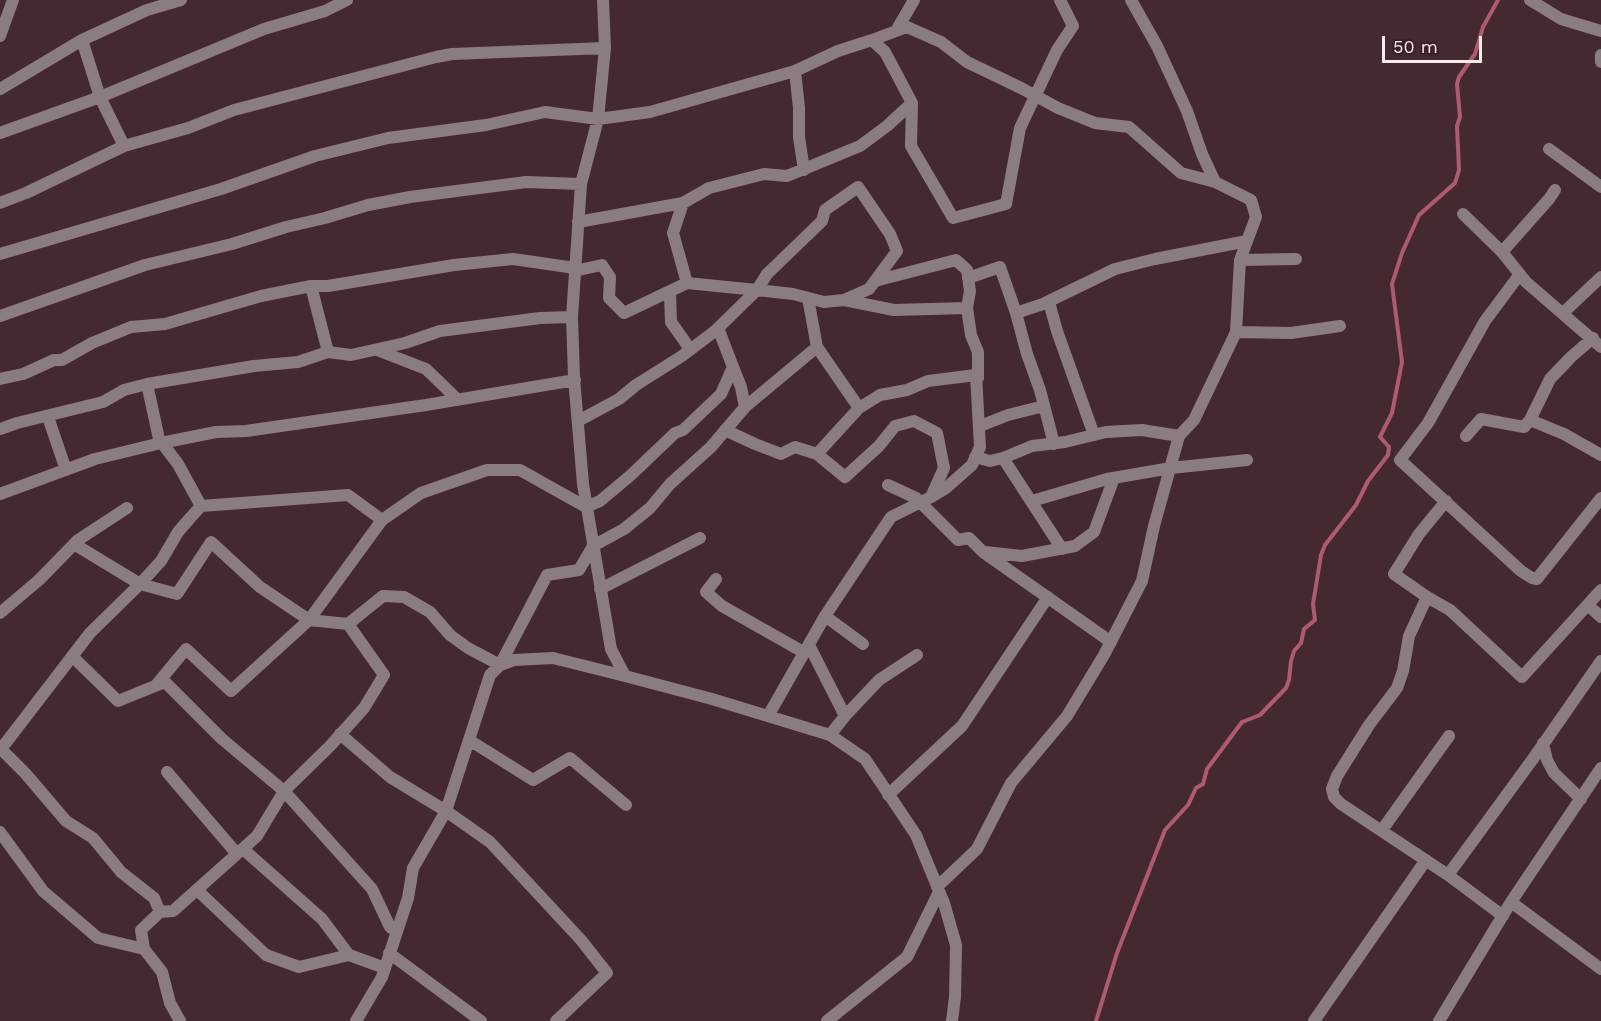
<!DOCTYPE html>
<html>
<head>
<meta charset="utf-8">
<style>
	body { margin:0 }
	#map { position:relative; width:1601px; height:1021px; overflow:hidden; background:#442a2f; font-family:"Work Sans",sans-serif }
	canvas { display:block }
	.scale { position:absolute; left:1382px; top:36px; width:100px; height:27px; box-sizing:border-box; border:3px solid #fceaed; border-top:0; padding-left:8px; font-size:18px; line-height:21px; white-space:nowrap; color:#fceaed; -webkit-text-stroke:4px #392025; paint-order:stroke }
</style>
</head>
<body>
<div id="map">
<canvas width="1601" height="1021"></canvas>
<div class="scale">50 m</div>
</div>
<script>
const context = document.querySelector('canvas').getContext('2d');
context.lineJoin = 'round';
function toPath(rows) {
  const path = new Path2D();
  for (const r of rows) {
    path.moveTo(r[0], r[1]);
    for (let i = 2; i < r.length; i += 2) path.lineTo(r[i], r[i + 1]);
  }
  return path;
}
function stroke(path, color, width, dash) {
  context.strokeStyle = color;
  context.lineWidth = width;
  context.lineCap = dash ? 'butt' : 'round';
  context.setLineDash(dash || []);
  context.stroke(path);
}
const stream = toPath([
	[1096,1021,1117,953,1165,830,1188,805,1196,788,1203,784,1207,769,1242,722,1260,715,1286,688,1289,680,1291,661,1294,651,1301,643,1304,629,1315,620,1313,604,1321,555,1325,545,1356,505,1368,481,1388,455,1389,447,1380,437,1392,413,1402,362,1392,284,1402,253,1419,215,1455,183,1459,170,1457,126,1460,117,1457,84,1459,77,1475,54,1483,27,1498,0]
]);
const street = toPath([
	[603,0,605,48,598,119,581,184,572,317,574,378,583,484,611,649,625,676,712,699,830,735,865,759,916,835,944,903,956,945,955,997,952,1021],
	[1131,0,1157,46,1187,111,1202,154,1215,182],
	[1530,0,1561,19,1601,31],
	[896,31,914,0],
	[0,36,13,0],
	[82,40,147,10,181,0],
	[872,40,907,27,941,42,967,62,1021,88,1058,108,1095,123,1129,127,1181,173,1215,182,1251,200,1256,217,1240,260,1236,332,1194,420,1179,436],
	[1601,55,1601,62],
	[0,89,82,40,100,97,124,146],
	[912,103,911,146,953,218,1006,204,1020,128,1057,50,1073,26,1060,0],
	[0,133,100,97,264,29,325,11,347,0],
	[1549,149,1601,187],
	[1555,190,1549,199,1502,252,1526,282,1601,347],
	[0,203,26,193,124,146,188,128,234,110,436,57,452,54,605,48],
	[1463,214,1502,252],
	[578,222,683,203],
	[0,254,221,189,315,156,388,138,486,125,545,112,598,119,650,112,795,71,799,108,799,137,804,170],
	[1240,260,1296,259],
	[574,271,602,265,610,277,609,298,624,313,687,283],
	[1520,274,1485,321,1428,423,1400,460,1521,571,1532,578,1537,579,1540,575,1601,498],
	[968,278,1000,267,1016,313,1049,302,1057,331,1094,435],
	[311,286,328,352,351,355,405,343,440,331,540,318,572,317],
	[670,292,671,322,690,349],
	[808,298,817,347],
	[844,300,894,310,967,308,970,291,967,270,956,260,875,281],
	[1045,303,1115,269,1155,259,1247,241],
	[967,308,971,335,978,352,978,378],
	[1016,313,1027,354,1040,390,1054,444],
	[1563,313,1601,277],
	[0,316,145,265,232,244,286,227,325,218,368,205,410,197,526,182,581,184],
	[718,328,733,367],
	[1236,332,1291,333,1340,326],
	[377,350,426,369,457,399],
	[0,379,23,374,54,360,62,360,92,343,131,327,165,324,261,296,311,286,328,286,454,265,513,259,575,268],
	[147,384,159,439,178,464,201,506],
	[859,408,880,395,907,390,928,381,976,375,980,447,972,465,946,488,931,497],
	[48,417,66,470],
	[1530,420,1564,434,1601,455],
	[578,421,619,399,636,385,682,356,715,331,757,290,793,294,824,302,844,300,869,289,897,251,890,234,858,187,825,210,822,221,767,274,757,290,687,283,673,233,683,203,709,188,764,174,787,176,860,146,887,126,912,103,885,52,872,40,838,51,795,71],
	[980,426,1008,415,1044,406],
	[0,429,17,423,103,402,124,390,147,384,254,366,298,362,328,352],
	[725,430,755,444,781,454,795,447,817,454],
	[1466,436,1481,419,1524,427,1530,420,1550,379,1571,357,1593,338],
	[975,457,990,461,1003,458,1062,549],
	[888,485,916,498,958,540,969,538,983,552,1111,642],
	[0,494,95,459,161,443,216,432,246,431,426,405,575,380],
	[1032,501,1107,479,1171,468,1247,460],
	[1446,501,1419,534,1394,574,1427,597,1409,636,1403,671,1397,688,1369,725,1337,776,1332,789,1334,797,1341,804,1448,875,1503,916],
	[74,544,140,584,177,594,211,542,260,587,309,620,382,520],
	[985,552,1022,556,1075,546,1094,532,1114,478],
	[716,579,706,592,722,606,805,653],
	[600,589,700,538],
	[1427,597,1450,610,1522,677,1601,590],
	[1589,606,1601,617],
	[0,613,39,580,78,540,127,508],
	[825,616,863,644],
	[809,645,845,716,830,735],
	[72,656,118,701,165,682,222,739,284,791,372,889,390,927,396,931],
	[157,684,186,649,231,691,309,620,348,624],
	[845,716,879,680,917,655],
	[340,734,390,777,446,811,490,842,581,940,607,973,556,1021],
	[469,740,533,780,570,758,626,805],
	[1543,743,1547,760,1554,773,1581,799],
	[167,772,237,854],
	[888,795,962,726,1048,597],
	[1382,830,1449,736],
	[0,832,43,891,98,938,144,949],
	[243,849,322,919,349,955],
	[1448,875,1535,756,1601,661],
	[937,887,977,849,1011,783,1067,716,1104,655,1142,581,1154,526,1179,436,1142,430,1106,432,1065,442,1032,446,1003,458],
	[197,890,266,955,299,967,349,955,385,968],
	[1511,902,1601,969],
	[160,912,173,911,257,836,284,791,330,746,364,708,384,675,348,624,383,596,404,597,430,612,450,635,468,648,500,665,547,575,579,570,593,546,624,529,650,508,670,484,711,447,745,407,817,347,859,408,817,454,845,477,879,446,895,426,914,421,937,433,944,468,931,497,891,517,825,616,768,716],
	[389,953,481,1021],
	[180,1021,170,1003,162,972,144,949,141,930,160,912,154,898,121,872,93,838,66,821,25,773,1,749,90,633,140,584,161,561,178,532,191,517,201,506,348,495,382,520,421,493,487,470,520,470,586,507,600,501,631,475,675,433,683,430,721,394,733,367,741,387,745,407],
	[356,1021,382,977,408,898,413,868,446,811,490,675,500,665,514,660,553,658,625,676],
	[827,1021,907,957,939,892],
	[1314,1021,1426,860],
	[1439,1021,1511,902,1601,768]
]);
stroke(stream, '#af5b6f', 4);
stroke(street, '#8b7d7f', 12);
</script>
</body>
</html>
